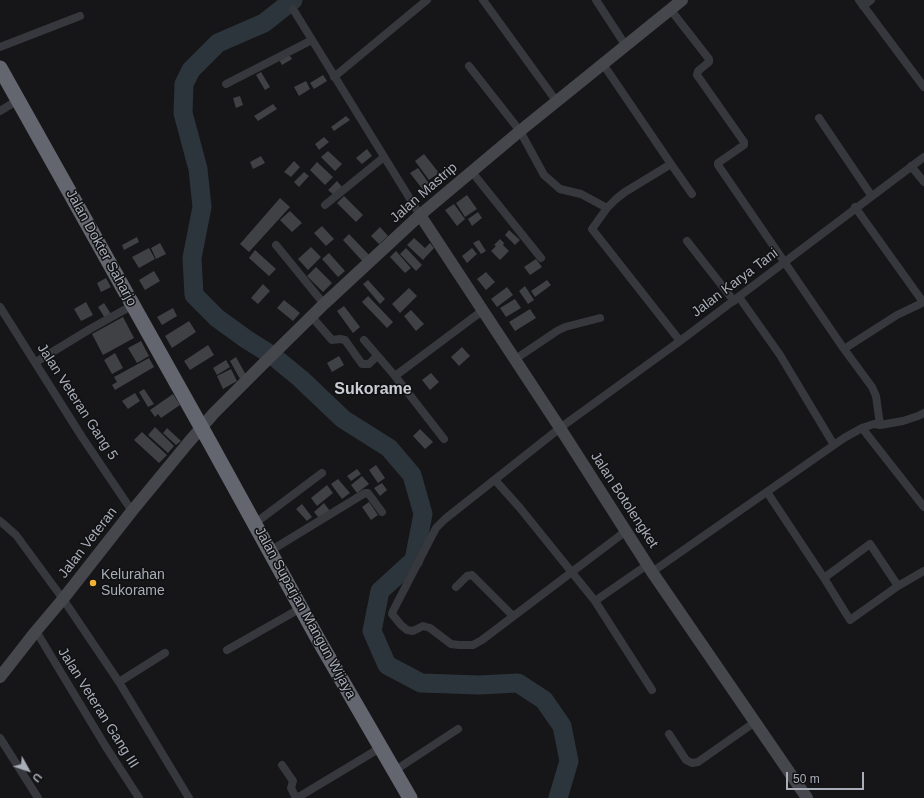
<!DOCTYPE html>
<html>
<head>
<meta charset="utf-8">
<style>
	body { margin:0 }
	#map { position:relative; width:924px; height:798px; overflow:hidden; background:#161618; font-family:Helvetica,sans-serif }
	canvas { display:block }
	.north { position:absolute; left:8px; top:750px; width:40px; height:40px; -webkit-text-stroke:3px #111113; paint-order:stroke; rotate:130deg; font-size:11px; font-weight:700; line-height:16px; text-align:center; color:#a8adb8 }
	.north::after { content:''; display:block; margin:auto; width:14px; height:18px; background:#a8adb8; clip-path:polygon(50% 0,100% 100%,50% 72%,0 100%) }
	.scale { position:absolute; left:786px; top:772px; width:78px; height:18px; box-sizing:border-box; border:2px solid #a8adb8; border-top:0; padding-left:5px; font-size:12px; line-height:14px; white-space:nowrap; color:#a8adb8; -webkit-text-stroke:3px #111113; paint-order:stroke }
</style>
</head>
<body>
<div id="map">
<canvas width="924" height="798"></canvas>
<div class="north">U</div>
<div class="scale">50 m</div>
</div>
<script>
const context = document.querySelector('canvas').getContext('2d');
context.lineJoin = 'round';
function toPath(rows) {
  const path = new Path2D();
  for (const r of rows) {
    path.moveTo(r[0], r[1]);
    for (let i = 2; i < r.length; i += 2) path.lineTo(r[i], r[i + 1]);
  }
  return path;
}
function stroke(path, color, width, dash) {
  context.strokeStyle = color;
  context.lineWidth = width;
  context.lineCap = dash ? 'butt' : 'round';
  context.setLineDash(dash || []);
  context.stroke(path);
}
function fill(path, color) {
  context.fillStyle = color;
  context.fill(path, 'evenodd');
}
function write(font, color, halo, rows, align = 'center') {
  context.font = font + ' Helvetica,sans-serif';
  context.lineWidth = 3;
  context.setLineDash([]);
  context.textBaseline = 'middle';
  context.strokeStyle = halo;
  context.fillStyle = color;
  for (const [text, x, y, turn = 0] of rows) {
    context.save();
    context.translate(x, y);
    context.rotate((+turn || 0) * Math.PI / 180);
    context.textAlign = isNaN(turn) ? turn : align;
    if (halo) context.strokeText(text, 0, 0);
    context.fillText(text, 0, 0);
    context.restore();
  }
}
const river = toPath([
	[293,0,264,23,218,43,191,70,184,84,183,113,198,169,202,207,192,258,194,295,217,318,246,339,273,356,301,379,343,419,389,448,412,475,423,514,414,560,380,591,372,631,387,665,421,683,479,685,518,683,544,700,562,726,569,761,558,798]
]);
const building = toPath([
	[288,53,292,59,282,65,278,58],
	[261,72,270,87,265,90,256,75],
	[323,75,327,81,314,89,310,83],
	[306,81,310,89,299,96,294,87],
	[240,96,243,105,236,108,233,98],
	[273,104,277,109,258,121,254,116],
	[346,116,350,120,334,131,331,127],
	[324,137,329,142,319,150,315,144],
	[367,149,372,156,362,164,356,158],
	[328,151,342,164,335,171,321,157],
	[424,154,439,173,429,180,415,161],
	[261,156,265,163,253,169,250,162],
	[294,161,300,167,291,177,284,172],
	[317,162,333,177,325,185,310,170],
	[418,168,431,186,424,191,410,173],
	[304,172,309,176,299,187,294,182],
	[337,181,342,187,334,195,328,190],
	[467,195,477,209,465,217,456,203],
	[344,196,363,215,356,222,337,203],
	[280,198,290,207,249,252,240,244],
	[454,204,465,219,457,226,445,210],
	[290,211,302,223,292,232,280,220],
	[478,212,482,218,472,226,468,219],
	[322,226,334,239,326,246,314,233],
	[380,227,388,236,379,244,371,236],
	[509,230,520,240,515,245,505,235],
	[349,234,371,257,365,264,343,240],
	[137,237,139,242,124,250,122,245],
	[414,238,425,248,430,243,434,248,423,260,407,245],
	[500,239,504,243,503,245,509,251,500,260,491,251,496,246,494,245],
	[479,240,486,251,481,254,473,243],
	[160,243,166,254,156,259,151,248],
	[311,247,321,257,308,270,298,259],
	[149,248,155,259,139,268,132,257],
	[406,248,422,265,416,271,400,254],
	[472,248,477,254,467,263,462,256],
	[255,250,276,269,269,276,249,258],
	[396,251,411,268,405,273,390,257],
	[329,253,345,271,338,277,322,259],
	[536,259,542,267,530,275,524,267],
	[316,267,332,283,323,292,307,276],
	[154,271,160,281,145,290,139,280],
	[486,272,495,282,486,290,477,279],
	[106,278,111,287,101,292,97,283],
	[368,280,385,299,380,304,363,284],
	[547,280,551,285,535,297,531,291],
	[263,284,270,291,258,304,251,298],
	[525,286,534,300,528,304,519,291],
	[507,287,513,295,497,307,491,299],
	[409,288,417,296,400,313,392,304],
	[368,296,393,322,387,328,362,302],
	[515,299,521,308,506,317,500,308],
	[284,300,300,313,293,321,277,308],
	[86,302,93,315,81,321,74,309],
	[104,303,111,314,105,318,98,307],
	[344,306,360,327,353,333,337,311],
	[173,308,177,316,162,325,157,317],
	[530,309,536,318,515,331,509,322],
	[411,310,424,324,416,331,404,316],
	[123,317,134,338,103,355,92,334],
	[189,321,196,332,172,348,165,336],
	[141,341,149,356,137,363,128,348],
	[208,345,214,355,190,370,184,361],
	[462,347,470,356,459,366,451,357],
	[115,353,123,368,112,374,104,360],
	[339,356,344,365,332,372,327,363],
	[236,357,246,375,240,379,230,361],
	[149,358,154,367,115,390,112,385,117,382,114,377],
	[226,360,230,367,217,375,213,368],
	[231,369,237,381,223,389,217,376],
	[431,373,439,382,430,390,422,380],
	[144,389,154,404,148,407,139,392],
	[135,393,140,401,128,409,122,401],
	[173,394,180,405,161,418,158,414,155,417,150,410],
	[155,427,174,446,168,453,148,435],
	[167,428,181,441,176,445,163,433],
	[420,429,433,442,425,449,413,436],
	[142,432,167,455,159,463,134,440],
	[376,465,385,478,378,483,369,470],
	[357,469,361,474,351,481,347,476],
	[362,476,369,484,357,493,351,485],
	[338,479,350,493,342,499,331,484],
	[382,483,387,490,380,496,374,488],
	[327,485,333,493,317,506,311,498],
	[369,502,378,515,371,520,362,507],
	[324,503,330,511,320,519,314,512],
	[302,504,312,517,307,521,296,509]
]);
const street = toPath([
	[483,0,557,102],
	[596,0,626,46],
	[859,0,924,87],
	[863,6,871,0],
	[293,9,420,215],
	[670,9,709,59,709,62,698,71,697,75,744,142,744,145,718,163,718,165,844,349,872,387,876,396,880,425],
	[0,47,80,16],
	[603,64,671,164,625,192,616,199,607,208,592,229,680,341],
	[469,66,520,131,544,175,560,189,581,194,607,208],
	[334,77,427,0],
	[226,84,312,40],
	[0,111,18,100],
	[819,118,871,195],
	[671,164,692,194],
	[911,166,924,182],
	[472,172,541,258],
	[325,205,384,157],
	[855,207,923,302],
	[687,241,734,301],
	[276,245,324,304],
	[739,297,780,355,834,445],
	[0,307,82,437,132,511],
	[311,316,332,340,340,339,345,340,362,364,369,364,377,356],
	[364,340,395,376,444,439],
	[844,349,897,315,924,302],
	[514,360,557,331,565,327,600,318],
	[36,362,90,329,133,305],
	[395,376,482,311],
	[862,428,924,507],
	[495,480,520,508,595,601,652,690],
	[767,492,824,578,850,620,898,586,924,571],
	[0,521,16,535,63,599,119,682,189,798],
	[254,524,322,473],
	[626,531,482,640,473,645,459,645,451,644,430,628,423,626,413,631,407,630,401,625,392,614,393,611,436,528,445,519,560,428,680,341,924,157],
	[270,551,365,493,368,493,382,512],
	[652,572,844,438,862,428,874,424,880,425,903,421,918,416,924,413],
	[824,578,870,544,898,586],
	[456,587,467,576,472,575,513,616],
	[595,601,647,565],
	[36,631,106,747,139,798],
	[227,650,301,608],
	[119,682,165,653],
	[669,734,686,760,692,763,698,762,755,722],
	[0,738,38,798],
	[282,765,293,781,291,788,296,798],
	[394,771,458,729],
	[297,798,380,748]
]);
const secondary = toPath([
	[420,215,560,428,652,572,807,798],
	[0,677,36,631,63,599,132,511,188,443,214,413,261,366,324,304,420,215,520,131,682,0]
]);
const highway = toPath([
	[0,68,209,441,318,639,410,798]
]);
const markers = [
	[93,583,4,"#f2b134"]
];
const streetNames = [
	["Jalan Mastrip",424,193,-41],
	["Jalan Dokter Saharjo",101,248,61],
	["Jalan Karya Tani",735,283,-37],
	["Jalan Veteran Gang 5",77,402,57],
	["Jalan Botolengket",624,500,57],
	["Jalan Veteran",88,543,-52],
	["Jalan Suparjan Mangun Wijaya",305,613,61],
	["Jalan Veteran Gang III",98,708,58]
];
const poiNames = [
	["Kelurahan",101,575],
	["Sukorame",101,591]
];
const quarterNames = [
	["Sukorame",373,390]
];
stroke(river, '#2c353c', 19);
fill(building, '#404145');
stroke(street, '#37383d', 8);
stroke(secondary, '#45474d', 12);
stroke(highway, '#63666e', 15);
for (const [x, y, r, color] of markers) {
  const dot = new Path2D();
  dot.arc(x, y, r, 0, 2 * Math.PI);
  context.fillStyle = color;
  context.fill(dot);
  stroke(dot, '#111113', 1.5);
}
write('14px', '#a8adb8', '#111113', streetNames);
write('14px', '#a8adb8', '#111113', poiNames, 'left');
write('bold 16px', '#c9ccd4', '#111113', quarterNames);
</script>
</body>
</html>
